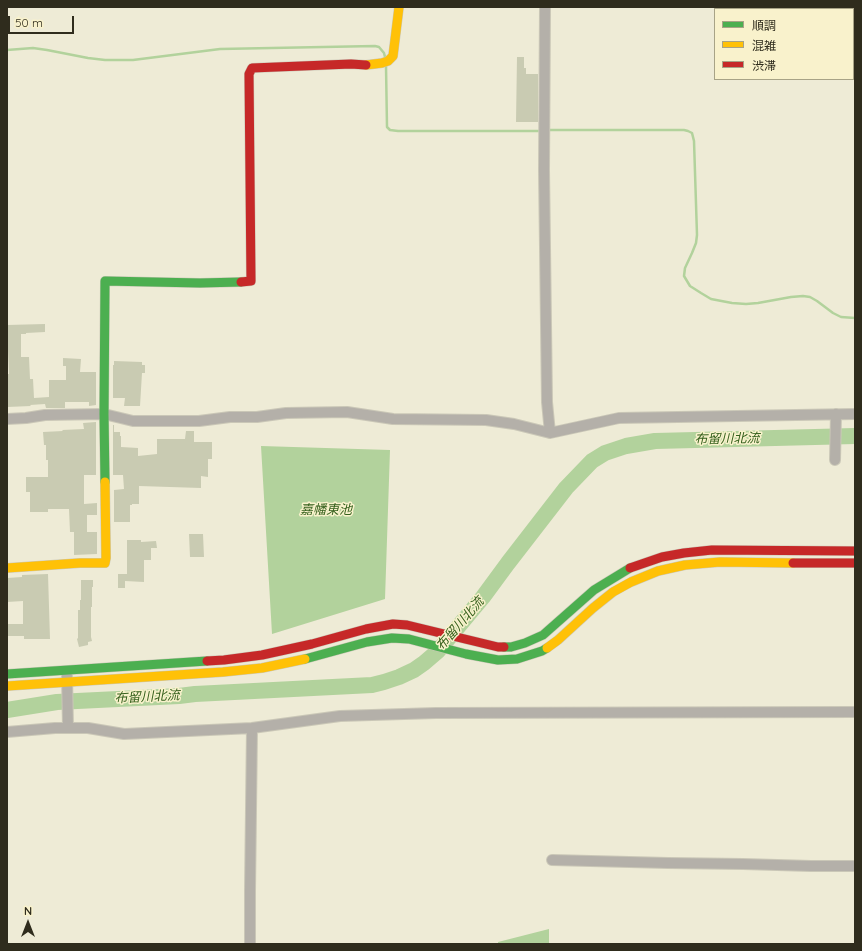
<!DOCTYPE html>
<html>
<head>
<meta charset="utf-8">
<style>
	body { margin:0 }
	#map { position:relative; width:862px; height:951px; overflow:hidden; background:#eeebd6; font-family:Quicksand,"Noto Sans JP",sans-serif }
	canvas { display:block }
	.frame { position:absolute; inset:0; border:8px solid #2f2c1d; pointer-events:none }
	.legend { position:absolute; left:714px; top:8px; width:140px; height:72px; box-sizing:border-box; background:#f9f2cc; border:1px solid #a8a386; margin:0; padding:5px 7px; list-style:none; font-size:12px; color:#2f2c1d }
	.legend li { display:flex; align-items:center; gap:8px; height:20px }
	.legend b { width:20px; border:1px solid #a8a386 }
	.north { position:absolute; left:8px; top:903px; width:40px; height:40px; -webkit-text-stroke:3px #f9f2cc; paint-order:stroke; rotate:0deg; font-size:11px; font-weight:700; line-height:16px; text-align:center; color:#2f2c1d }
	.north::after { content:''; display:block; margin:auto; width:14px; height:18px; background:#2f2c1d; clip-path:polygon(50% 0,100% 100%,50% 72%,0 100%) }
	.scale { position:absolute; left:8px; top:16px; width:66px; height:18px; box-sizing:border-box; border:2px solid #2f2c1d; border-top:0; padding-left:5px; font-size:12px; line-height:14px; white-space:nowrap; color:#2f2c1d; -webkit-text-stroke:3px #f9f2cc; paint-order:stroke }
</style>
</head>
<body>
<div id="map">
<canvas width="862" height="951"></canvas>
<div class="frame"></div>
<ul class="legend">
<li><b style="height:5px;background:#4caf50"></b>順調</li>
<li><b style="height:5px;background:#ffc107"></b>混雑</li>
<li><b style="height:5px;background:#c62828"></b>渋滞</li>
</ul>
<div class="north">N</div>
<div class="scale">50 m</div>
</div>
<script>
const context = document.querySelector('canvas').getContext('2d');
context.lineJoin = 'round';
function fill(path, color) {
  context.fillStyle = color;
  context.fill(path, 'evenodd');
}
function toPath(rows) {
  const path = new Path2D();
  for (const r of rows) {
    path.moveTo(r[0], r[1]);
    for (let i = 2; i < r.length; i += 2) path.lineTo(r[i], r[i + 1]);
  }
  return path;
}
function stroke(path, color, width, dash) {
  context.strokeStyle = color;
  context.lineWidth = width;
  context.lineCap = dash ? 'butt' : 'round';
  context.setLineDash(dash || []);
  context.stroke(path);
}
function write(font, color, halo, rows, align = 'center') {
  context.font = font + ' Quicksand,"Noto Sans JP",sans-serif';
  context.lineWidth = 3;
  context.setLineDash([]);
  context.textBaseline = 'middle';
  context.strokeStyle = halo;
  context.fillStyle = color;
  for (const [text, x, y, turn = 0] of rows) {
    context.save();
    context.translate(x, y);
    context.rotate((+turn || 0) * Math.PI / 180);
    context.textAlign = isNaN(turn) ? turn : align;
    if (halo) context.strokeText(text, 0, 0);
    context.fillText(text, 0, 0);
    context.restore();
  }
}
const water = toPath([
	[261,446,390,450,385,599,272,634],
	[549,929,549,944,498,944,498,942]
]);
const stream = toPath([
	[7,50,33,48,47,50,88,58,105,60,133,60,220,49,375,46,379,47,384,53,385,57],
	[386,66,387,127,390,130,398,131,542,131],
	[547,130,684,130,688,131,692,133,694,141,697,235,696,243,692,253,685,268,684,276,690,286,701,293,711,299,732,303,746,304,758,303,791,297,803,296,810,297,817,301,833,313,841,317,855,318]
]);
const river = toPath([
	[7,710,57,702,179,696,195,694,372,685,384,682,399,677,414,670,424,663,438,651,483,597,508,563,566,488,592,461,605,453,626,446,655,441,855,436]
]);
const building = toPath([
	[517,57,524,57,524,68,526,68,526,74,538,74,538,122,516,122],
	[45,324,45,332,26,333,26,334,21,334,21,357,29,357,30,379,33,379,34,398,49,397,49,380,66,380,66,366,63,366,63,358,81,359,80,372,96,372,96,405,89,406,89,402,65,402,65,408,46,408,45,404,30,405,31,406,7,407,7,374,9,374,8,351,7,351,7,325],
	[114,361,142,362,142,365,145,365,145,373,142,373,140,406,124,406,125,398,113,398,113,365,114,365],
	[96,422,96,475,84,475,84,504,97,503,97,515,87,515,87,532,97,532,97,554,74,555,74,532,70,532,69,509,48,509,48,512,30,512,30,492,26,492,26,477,48,477,48,460,46,460,46,445,44,445,43,432,63,431,62,430,84,429,83,423],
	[113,425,114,425,114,432,120,432,120,436,121,436,121,447,138,448,138,456,157,454,157,439,185,439,186,431,194,431,194,442,212,442,212,459,208,459,208,477,201,476,201,488,139,486,139,504,132,504,132,505,130,505,130,522,114,522,114,490,124,489,123,475,113,475],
	[189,534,203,534,204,557,190,557],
	[127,540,141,540,141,542,156,541,157,548,151,548,151,560,144,560,144,582,125,581,125,588,118,588,118,574,127,574],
	[48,574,50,639,24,639,24,636,7,636,7,624,23,624,23,601,7,602,7,578,22,577,22,575],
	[81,580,93,580,93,587,92,587,92,607,91,607,91,637,92,641,88,642,88,645,79,647,77,639,78,638,78,610,80,610,80,600,81,600]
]);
const street = toPath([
	[545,7,544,170,547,402,550,433],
	[7,419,26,418,45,415,104,414,133,421,199,421,230,417,257,417,286,413,347,412,393,419,486,420,514,424,550,433,619,418,855,414],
	[835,460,836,414],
	[67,676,68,728],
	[7,732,55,728,88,728,124,734,252,728,340,716,436,713,855,712],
	[552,860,668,863,743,864,811,866,855,866],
	[250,944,250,891,252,728]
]);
const fast = toPath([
	[105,482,104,414,105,281,200,283,241,282],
	[504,647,511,647,525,643,543,635,594,590,630,568],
	[305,659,367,642,392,638,409,639,466,654,498,660,517,659,542,651,547,648],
	[7,674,207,661]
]);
const slow = toPath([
	[366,65,382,63,388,61,393,56,399,7],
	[7,568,80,563,105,563,106,558,105,482],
	[547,648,558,640,593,608,613,592,631,582,658,571,685,565,720,562,793,563],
	[7,686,223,672,262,668,305,659]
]);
const jam = toPath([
	[241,282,251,281,249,74,252,68,351,64,366,65],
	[793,563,855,563],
	[630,568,662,557,684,553,712,550,855,551],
	[207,661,224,660,262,655,312,644,366,629,393,624,407,625,498,647,504,647]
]);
const waterNames = [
	["布留川北流",727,439,-1],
	["嘉幡東池",326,510],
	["布留川北流",460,624,-49],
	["布留川北流",147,697,-3]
];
fill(water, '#b2d29c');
stroke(stream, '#b2d29c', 2.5);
stroke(river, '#b2d29c', 16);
fill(building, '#c9cbb2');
stroke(street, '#cac7b7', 12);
stroke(fast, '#cac7b7', 10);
stroke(slow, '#cac7b7', 10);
stroke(jam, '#cac7b7', 10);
stroke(street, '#b4b0a9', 10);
stroke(fast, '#4caf50', 9);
stroke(slow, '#ffc107', 9);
stroke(jam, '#c62828', 9);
write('italic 13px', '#35601c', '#f9f2cc', waterNames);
</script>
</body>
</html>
